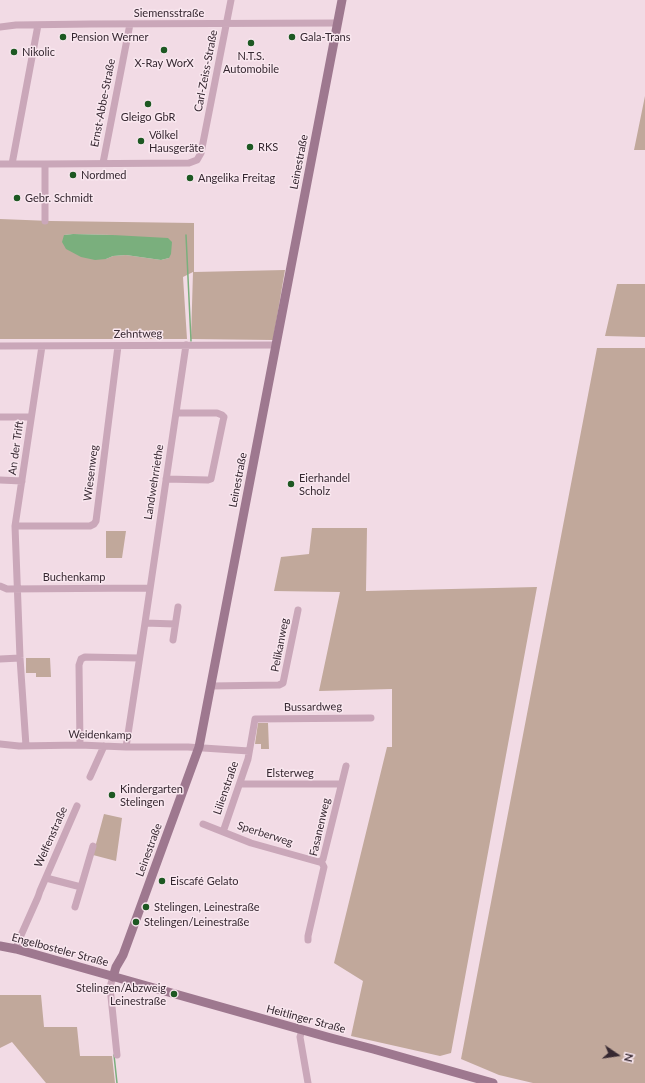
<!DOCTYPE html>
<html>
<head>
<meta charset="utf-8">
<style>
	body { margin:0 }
	#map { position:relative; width:645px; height:1083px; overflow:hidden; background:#f2dbe5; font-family:Lato,sans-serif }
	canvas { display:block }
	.north { position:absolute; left:597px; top:1035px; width:40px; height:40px; -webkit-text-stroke:3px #f9e7ef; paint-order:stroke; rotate:103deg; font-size:11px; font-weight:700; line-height:16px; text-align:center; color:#362831 }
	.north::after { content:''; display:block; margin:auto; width:14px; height:18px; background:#362831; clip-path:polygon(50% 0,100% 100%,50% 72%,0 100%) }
</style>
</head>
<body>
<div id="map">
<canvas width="645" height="1083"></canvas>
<div class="north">N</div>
</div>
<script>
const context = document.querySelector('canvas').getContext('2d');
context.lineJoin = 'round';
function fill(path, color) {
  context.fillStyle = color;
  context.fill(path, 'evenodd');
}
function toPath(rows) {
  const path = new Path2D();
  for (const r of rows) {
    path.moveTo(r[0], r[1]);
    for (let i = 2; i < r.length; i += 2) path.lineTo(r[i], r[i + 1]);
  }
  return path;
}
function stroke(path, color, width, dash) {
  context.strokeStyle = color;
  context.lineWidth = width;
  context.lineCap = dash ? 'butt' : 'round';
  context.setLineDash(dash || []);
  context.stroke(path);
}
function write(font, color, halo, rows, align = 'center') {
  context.font = font + ' Lato,sans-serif';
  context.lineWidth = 3;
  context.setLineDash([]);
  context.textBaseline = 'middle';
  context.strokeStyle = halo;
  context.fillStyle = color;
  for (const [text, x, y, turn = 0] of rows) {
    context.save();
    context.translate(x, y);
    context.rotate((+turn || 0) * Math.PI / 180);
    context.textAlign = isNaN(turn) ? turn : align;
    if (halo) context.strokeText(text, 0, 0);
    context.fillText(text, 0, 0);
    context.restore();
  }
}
const green = toPath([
	[645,96,645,150,634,150],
	[0,219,51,221,194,223,194,272,285,270,273,340,191,339,193,272,183,277,187,339,0,339],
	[73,234,113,235,169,258,161,260,126,255,113,256,106,259,64,235],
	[617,284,645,284,645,337,605,336],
	[597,348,645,348,645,1083,533,1083,499,1075,461,1059],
	[312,528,367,528,366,591,537,587,451,1053,440,1056,351,1036,363,981,334,963,387,747,392,747,392,689,319,691,340,592,274,591,281,557,309,554],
	[106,531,126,531,122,558,106,558],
	[26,658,50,658,51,677,36,677,36,673,26,673],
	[258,723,268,723,269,749,261,749,261,744,255,744],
	[104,814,122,818,116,861,93,855],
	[0,995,41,995,44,1027,77,1027,80,1056,112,1056,115,1083,46,1083,12,1042,0,1048]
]);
const water = toPath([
	[73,234,113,235,168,238,172,242,171,254,169,258,161,260,126,255,113,256,106,259,95,260,81,257,66,249,62,242,64,235]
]);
const stream = toPath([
	[186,235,191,341],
	[114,1055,117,1083]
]);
const street = toPath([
	[0,27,16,25,91,24,338,23],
	[103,163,130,24],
	[0,164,45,164,189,163,197,160,201,153,231,0],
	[12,164,38,25],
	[45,221,45,164],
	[0,346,276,345],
	[0,417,31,417],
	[166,479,208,480,211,479,223,421,224,417,222,415,217,413,176,413],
	[0,480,22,481],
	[15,526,90,526,94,524,96,521,118,346],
	[0,586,7,589,149,588],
	[145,623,175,624],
	[173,640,178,607],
	[0,659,20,658],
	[211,686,279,685,283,683,298,610],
	[0,744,19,746,80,745,126,747,188,747,249,751],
	[80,745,79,665,81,659,85,657,139,658],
	[26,746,20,658,15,526,42,346],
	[126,747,145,623,186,345],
	[90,777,104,746],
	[240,784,341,784],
	[203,824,251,843,319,862,321,861],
	[223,832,248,759,255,719,371,718],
	[46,878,81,887,93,846],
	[75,907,81,887],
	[308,940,308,936,324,867,321,861,323,859,346,766],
	[16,949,18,942,38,897,40,891,77,806],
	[113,977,110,987,117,1055],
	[302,1030,300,1037,308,1083]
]);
const secondary = toPath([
	[0,946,16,949,331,1038,373,1049,493,1083],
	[113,977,116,967,123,955,199,747,342,0]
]);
const markers = [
	[63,37,4,"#1d5822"],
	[292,37,4,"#1d5822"],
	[251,43,4,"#1d5822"],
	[164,50,4,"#1d5822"],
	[14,52,4,"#1d5822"],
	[148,104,4,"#1d5822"],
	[141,141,4,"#1d5822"],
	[250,147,4,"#1d5822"],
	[73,175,4,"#1d5822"],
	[190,178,4,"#1d5822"],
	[17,198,4,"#1d5822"],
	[291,484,4,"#1d5822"],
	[112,795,4,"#1d5822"],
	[162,881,4,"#1d5822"],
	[146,907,4,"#1d5822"],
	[136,922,4,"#1d5822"],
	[174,994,4,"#1d5822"]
];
const streetNames = [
	["Siemensstraße",169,13],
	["Carl-Zeiss-Straße",206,71,-79],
	["Ernst-Abbe-Straße",103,103,-79],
	["Leinestraße",299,162,-79],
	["Zehntweg",138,334,-1],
	["An der Trift",16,448,-82],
	["Wiesenweg",91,473,-83],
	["Leinestraße",238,480,-79],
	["Landwehrriethe",154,482,-81],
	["Buchenkamp",74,577],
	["Pelikanweg",280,645,-79],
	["Bussardweg",313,707,-1],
	["Weidenkamp",100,735,1],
	["Elsterweg",290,773],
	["Lilienstraße",226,788,-71],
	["Fasanenweg",320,827,-77],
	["Sperberweg",265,834,18],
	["Welfenstraße",51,837,-66],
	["Leinestraße",149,850,-70],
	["Engelbosteler Straße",60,950,15],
	["Heitlinger Straße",306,1019,15]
];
const poiNames = [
	["Pension Werner",71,37],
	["Gala-Trans",300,37],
	["Nikolic",22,52],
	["N.T.S.",251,56,"center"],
	["Automobile",251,69,"center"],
	["X-Ray WorX",164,63,"center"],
	["Gleigo GbR",148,117,"center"],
	["Völkel",149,135],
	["Hausgeräte",149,148],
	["RKS",258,147],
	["Nordmed",81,175],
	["Angelika Freitag",198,178],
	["Gebr. Schmidt",25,198],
	["Eierhandel",299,478],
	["Scholz",299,491],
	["Kindergarten",120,789],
	["Stelingen",120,802],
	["Eiscafé Gelato",170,881],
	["Stelingen, Leinestraße",154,907],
	["Stelingen/Leinestraße",144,922],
	["Stelingen/Abzweig",166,988,"right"],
	["Leinestraße",166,1001,"right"]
];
fill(green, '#c1a89b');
fill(water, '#7aaf7d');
stroke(stream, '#7aaf7d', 1.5);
stroke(street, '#caa7b9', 7);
stroke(secondary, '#9e788f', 9);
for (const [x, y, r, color] of markers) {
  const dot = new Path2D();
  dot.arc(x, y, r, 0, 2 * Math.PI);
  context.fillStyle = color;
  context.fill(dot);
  stroke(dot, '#f9e7ef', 1.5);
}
write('11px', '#362831', '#f9e7ef', streetNames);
write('11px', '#362831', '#f9e7ef', poiNames, 'left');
</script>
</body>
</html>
